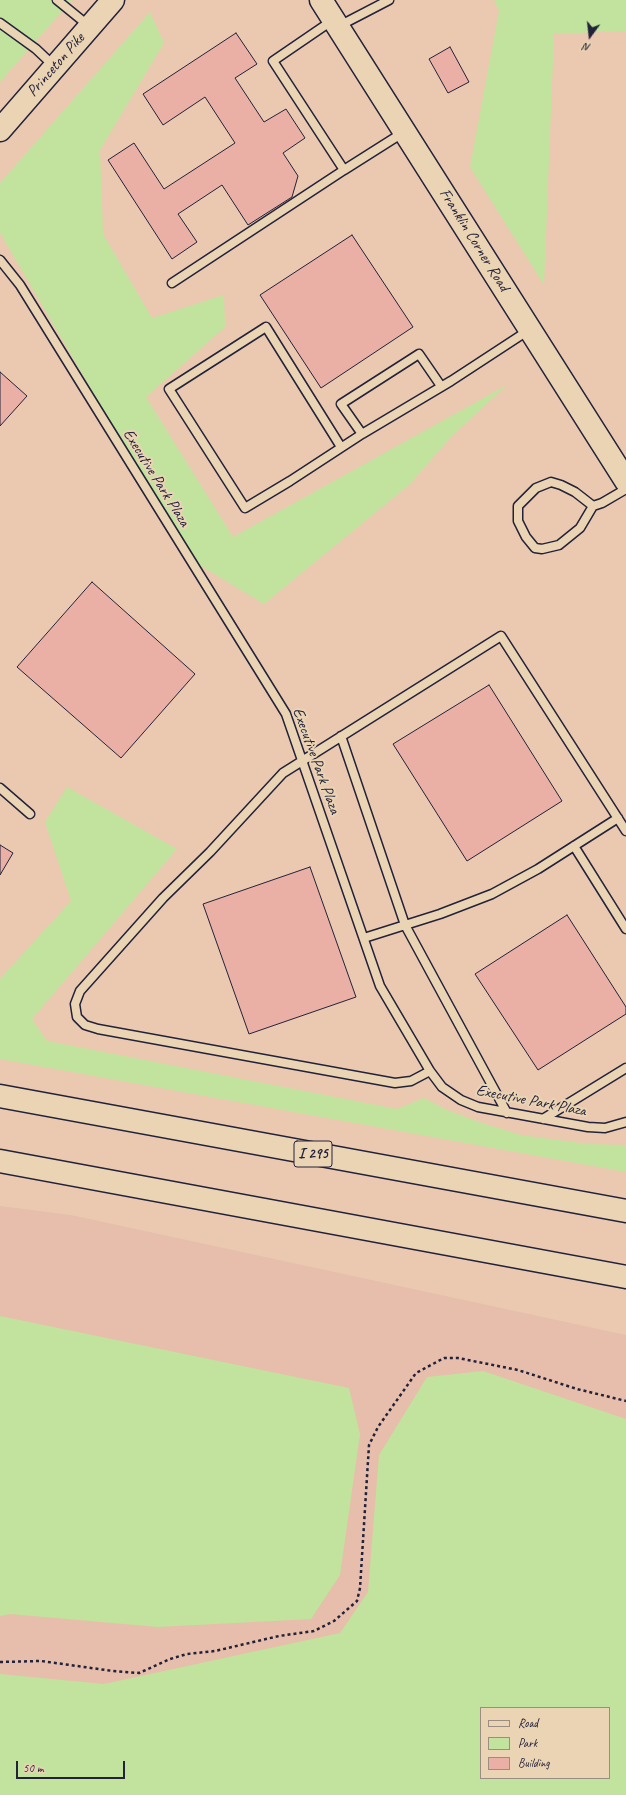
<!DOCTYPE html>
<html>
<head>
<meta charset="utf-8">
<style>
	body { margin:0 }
	#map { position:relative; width:626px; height:1795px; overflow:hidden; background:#ebc9b0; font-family:Caveat,sans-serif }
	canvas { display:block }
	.legend { position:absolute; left:480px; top:1707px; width:130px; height:72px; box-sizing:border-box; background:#ebd4b4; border:1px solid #9b8d84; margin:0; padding:5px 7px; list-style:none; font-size:12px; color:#22223b }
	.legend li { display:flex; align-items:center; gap:8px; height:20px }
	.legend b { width:20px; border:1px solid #9b8d84 }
	.north { position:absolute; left:570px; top:16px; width:40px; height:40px; -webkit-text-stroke:3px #ebd4b4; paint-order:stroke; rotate:195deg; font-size:11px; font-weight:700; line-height:16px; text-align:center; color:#22223b }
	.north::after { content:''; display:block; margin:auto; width:14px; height:18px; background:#22223b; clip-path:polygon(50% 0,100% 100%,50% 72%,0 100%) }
	.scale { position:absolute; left:16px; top:1761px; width:109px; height:18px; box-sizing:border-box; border:2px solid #22223b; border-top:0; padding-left:5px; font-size:12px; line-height:14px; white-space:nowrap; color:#22223b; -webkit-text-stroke:3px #ebd4b4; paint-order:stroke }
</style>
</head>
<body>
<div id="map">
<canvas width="626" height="1795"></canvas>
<ul class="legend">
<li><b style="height:5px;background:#ebd4b4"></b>Road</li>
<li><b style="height:11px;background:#c1e39d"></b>Park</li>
<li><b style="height:11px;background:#eaafa5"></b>Building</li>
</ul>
<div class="north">N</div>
<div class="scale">50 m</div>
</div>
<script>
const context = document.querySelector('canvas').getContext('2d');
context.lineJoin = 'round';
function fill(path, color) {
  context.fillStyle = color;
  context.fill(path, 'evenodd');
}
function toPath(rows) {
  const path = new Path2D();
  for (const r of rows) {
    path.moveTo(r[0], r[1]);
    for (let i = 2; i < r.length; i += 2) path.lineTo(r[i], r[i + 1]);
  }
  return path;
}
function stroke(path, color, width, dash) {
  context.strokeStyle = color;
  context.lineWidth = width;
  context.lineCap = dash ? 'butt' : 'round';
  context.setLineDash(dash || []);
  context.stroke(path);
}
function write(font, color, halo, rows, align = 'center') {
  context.font = font + ' Caveat,sans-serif';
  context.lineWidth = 4;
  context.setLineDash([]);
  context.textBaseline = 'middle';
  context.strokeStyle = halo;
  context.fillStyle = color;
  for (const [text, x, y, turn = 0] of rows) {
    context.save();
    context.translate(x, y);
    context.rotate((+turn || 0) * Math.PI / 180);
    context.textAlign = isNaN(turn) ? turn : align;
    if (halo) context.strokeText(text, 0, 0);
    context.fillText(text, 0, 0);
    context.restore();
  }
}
const built = toPath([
	[0,1206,71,1215,626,1335,626,1795,0,1795],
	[481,1708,609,1708,609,1778,481,1778]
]);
const green = toPath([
	[0,0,72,0,0,82],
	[494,0,626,0,626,31,554,34,544,285,470,167,499,11],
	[150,12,164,43,100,150,103,234,152,318,224,295,225,327,146,397,233,537,507,385,452,436,409,485,264,604,191,560,0,233,0,183],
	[67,787,177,849,32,1019,47,1041,397,1109,424,1098,447,1110,482,1123,521,1135,588,1144,626,1145,626,1172,0,1059,0,979,71,901,45,822],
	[0,1316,349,1388,360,1434,340,1575,311,1619,158,1627,10,1614,0,1616],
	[483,1371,626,1419,626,1795,0,1795,0,1674,104,1684,340,1633,368,1592,379,1455,427,1377],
	[481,1708,609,1708,609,1778,481,1778]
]);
const building = toPath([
	[236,33,257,64,235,78,264,122,286,109,305,138,283,153,298,176,292,197,248,225,222,185,178,214,197,242,172,259,108,160,134,143,164,189,235,143,205,97,163,125,143,94,236,33],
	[450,47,469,82,448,93,429,59,450,47],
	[352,235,413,327,321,388,260,295,352,235],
	[0,372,27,396,0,426,0,372],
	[92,582,195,674,121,758,17,667,92,582],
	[489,685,562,801,467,861,393,744,489,685],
	[0,845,13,853,0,875,0,845],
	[310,867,356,997,249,1034,203,904,310,867],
	[567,915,626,1007,626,1014,538,1070,475,974,567,915]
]);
const path = toPath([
	[0,1662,41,1661,113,1671,139,1673,170,1659,187,1654,215,1651,279,1636,314,1631,334,1621,357,1601,360,1588,369,1445,378,1427,416,1373,444,1358,458,1358,518,1370,577,1389,626,1401]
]);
const service = toPath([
	[57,0,89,26],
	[333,20,273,61,344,170,404,132],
	[0,23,36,49,54,66],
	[339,26,389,0],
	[0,260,20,285,286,714,380,986,430,1071,442,1087,461,1100,478,1107,588,1127,605,1128,626,1122],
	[172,283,344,170],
	[362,434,341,404,419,354,441,386],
	[341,447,266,327,169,389,245,508,290,481,362,434,451,381,529,330],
	[593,506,575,492,561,485,551,482,536,488,518,506,518,521,526,537,535,548,542,549,559,545,580,528,593,506,602,503,626,489],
	[341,736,405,925,507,1113],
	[0,788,30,814],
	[574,846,626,929],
	[364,938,440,914,492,894,538,869,618,818],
	[430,1071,411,1081,395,1083,98,1029,85,1025,77,1017,75,1004,80,991,163,898,210,852,283,773,501,636,626,831],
	[543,1119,626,1068]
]);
const secondary = toPath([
	[321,0,626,481],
	[0,130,113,0]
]);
const motorway = toPath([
	[0,1096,626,1211],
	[0,1161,626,1277]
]);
const shields = [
	[313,1154,38]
];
const shieldNames = [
	["I 295",313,1154]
];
const streetNames = [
	["Princeton Pike",56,65,-49],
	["Franklin Corner Road",474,240,58],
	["Executive Park Plaza",156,478,58],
	["Executive Park Plaza",316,761,70],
	["Executive Park Plaza",531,1101,11]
];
fill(built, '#e7beab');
fill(green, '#c1e39d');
fill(building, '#eaafa5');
stroke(building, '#22223b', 1);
stroke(service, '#22223b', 11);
stroke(secondary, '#22223b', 25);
stroke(motorway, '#22223b', 25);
stroke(path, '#22223b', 2.5, [3, 3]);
stroke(service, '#ebd4b4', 8);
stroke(secondary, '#ebd4b4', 22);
stroke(motorway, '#ebd4b4', 22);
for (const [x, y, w] of shields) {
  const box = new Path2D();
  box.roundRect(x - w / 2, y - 13, w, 26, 3);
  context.fillStyle = '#ebd4b4';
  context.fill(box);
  stroke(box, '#22223b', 1);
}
write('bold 15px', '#22223b', null, shieldNames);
write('16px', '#22223b', '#ebd4b4', streetNames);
</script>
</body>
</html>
